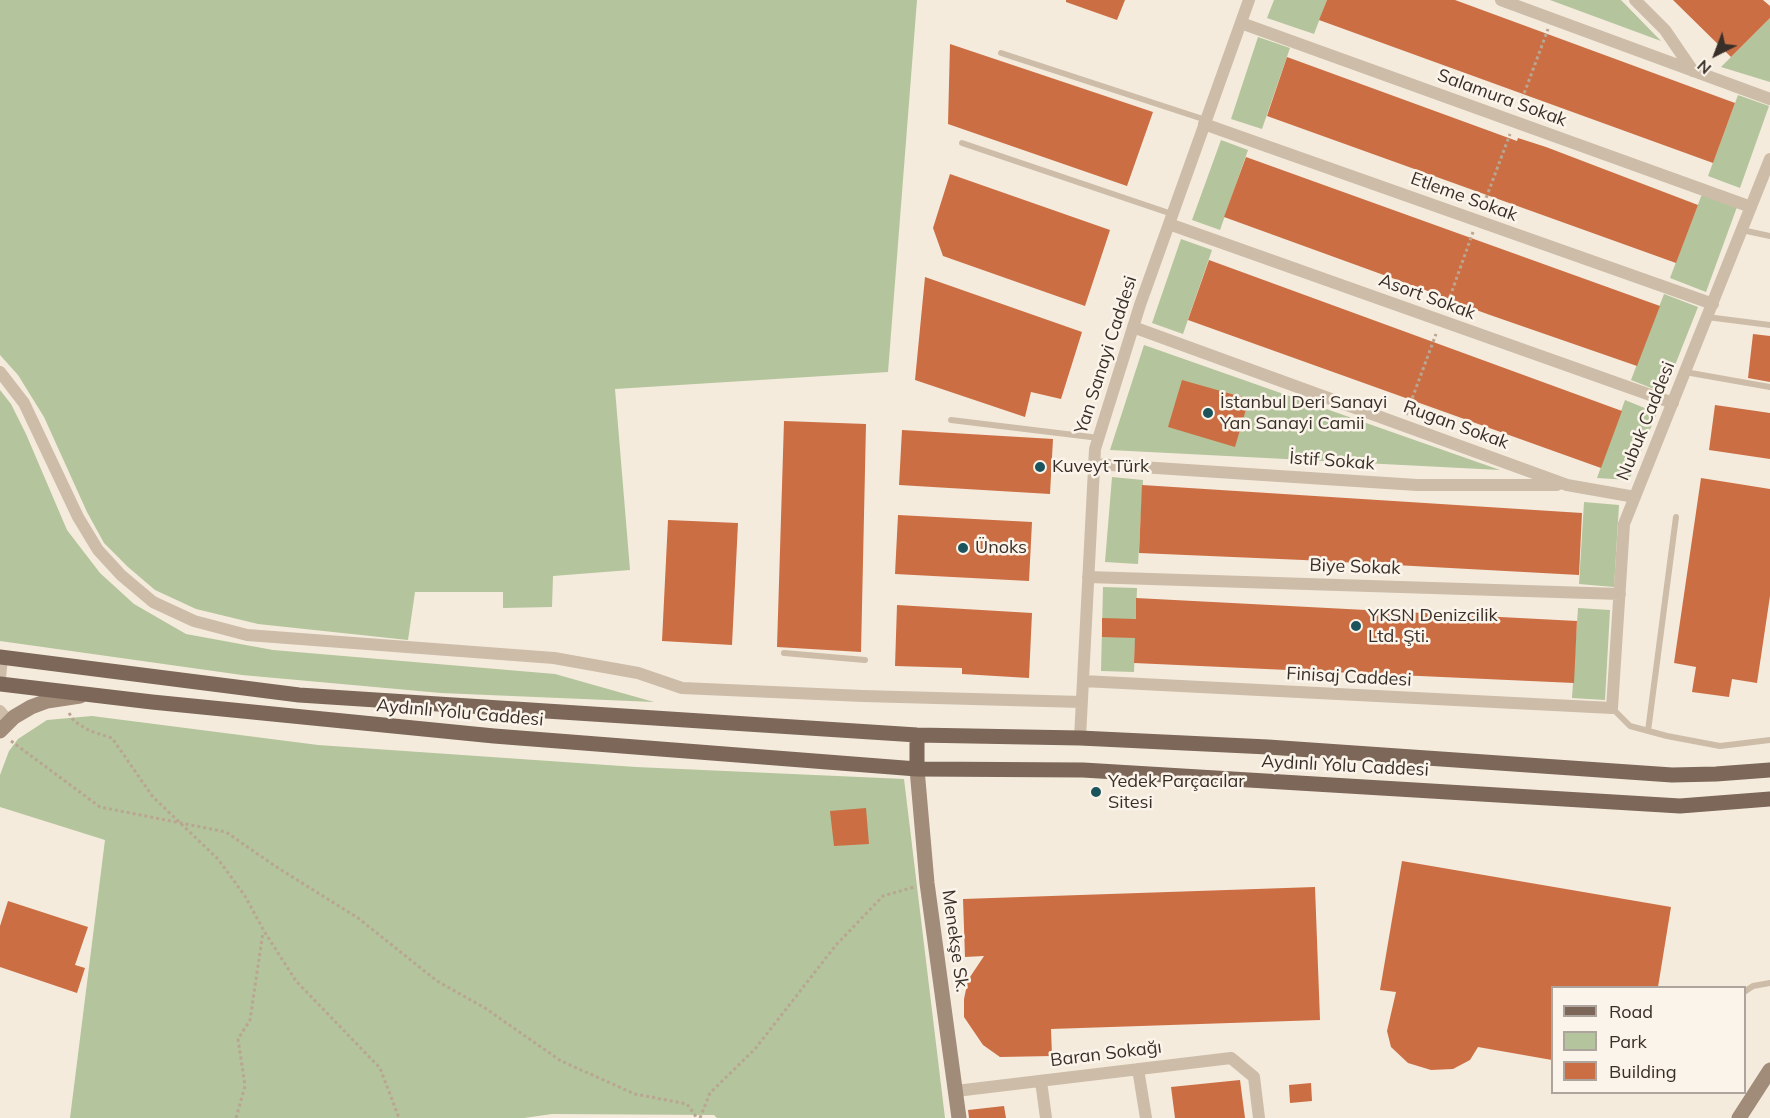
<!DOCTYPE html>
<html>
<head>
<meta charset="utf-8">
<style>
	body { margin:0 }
	#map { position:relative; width:1770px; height:1118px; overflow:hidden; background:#f4ebdd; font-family:Mulish,sans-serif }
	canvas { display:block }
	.legend { position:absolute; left:1551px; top:986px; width:195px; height:108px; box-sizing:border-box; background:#fbf4ea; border:2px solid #ada59d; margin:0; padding:8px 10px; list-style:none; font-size:18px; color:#392f29 }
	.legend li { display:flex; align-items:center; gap:12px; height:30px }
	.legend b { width:30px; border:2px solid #ada59d }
	.north { position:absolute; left:1686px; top:24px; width:60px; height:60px; -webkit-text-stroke:4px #fbf4ea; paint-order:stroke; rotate:222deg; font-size:16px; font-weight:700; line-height:24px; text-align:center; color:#392f29 }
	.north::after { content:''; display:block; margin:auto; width:21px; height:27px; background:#392f29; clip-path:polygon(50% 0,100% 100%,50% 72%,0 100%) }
</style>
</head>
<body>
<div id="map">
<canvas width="1770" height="1118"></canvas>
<ul class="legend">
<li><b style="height:8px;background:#7c6759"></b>Road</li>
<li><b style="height:16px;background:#b4c49c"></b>Park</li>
<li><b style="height:16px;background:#cc6e43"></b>Building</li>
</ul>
<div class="north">N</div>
</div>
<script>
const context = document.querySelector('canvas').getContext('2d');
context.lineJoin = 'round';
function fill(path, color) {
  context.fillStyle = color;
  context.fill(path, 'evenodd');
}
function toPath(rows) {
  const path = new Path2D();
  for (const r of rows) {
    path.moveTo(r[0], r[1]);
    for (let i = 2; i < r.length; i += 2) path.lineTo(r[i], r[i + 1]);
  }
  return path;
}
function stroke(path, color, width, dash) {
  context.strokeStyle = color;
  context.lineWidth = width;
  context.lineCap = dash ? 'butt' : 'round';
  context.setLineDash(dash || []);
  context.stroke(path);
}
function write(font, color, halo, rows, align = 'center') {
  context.font = font + ' Mulish,sans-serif';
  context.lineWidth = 5;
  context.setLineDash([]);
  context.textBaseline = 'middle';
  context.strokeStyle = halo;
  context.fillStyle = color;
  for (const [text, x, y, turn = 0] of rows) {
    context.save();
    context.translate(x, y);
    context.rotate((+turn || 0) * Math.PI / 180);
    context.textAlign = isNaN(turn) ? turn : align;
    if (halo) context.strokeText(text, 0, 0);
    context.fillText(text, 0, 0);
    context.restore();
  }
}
const green = toPath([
	[0,0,917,0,888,372,615,389,630,570,553,576,552,607,503,608,503,592,415,592,408,640,258,624,196,609,155,590,128,567,104,543,87,512,44,417,18,375,0,355],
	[1274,0,1327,0,1314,34,1267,18],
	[1550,0,1621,0,1661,41],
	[1770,18,1770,82,1721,67],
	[1258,37,1290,48,1262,129,1231,119],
	[1738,95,1769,106,1740,188,1708,176],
	[1221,140,1248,150,1220,230,1192,220],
	[1702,194,1737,207,1706,292,1670,278],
	[1181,239,1212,250,1183,334,1152,323],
	[1664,294,1698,307,1664,393,1631,380],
	[1144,345,1500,470,1110,450],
	[0,390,11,404,26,434,67,530,100,573,134,604,186,634,273,650,555,674,654,702,441,693,242,675,0,641],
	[1625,400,1657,413,1629,480,1597,478],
	[1112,477,1143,480,1138,564,1105,562],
	[1584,502,1619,505,1614,587,1579,584],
	[1103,587,1137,588,1134,672,1101,671],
	[1578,608,1610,610,1605,700,1572,698],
	[92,716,318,745,636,767,904,779,945,1118,717,1118,714,1115,552,1114,524,1118,70,1118,105,840,0,807,0,775,9,751,18,739,47,720]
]);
const building = toPath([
	[1066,0,1125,0,1117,20,1066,2],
	[1327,0,1455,0,1735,103,1713,163,1319,20],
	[1673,0,1763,0,1770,6,1770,18,1731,57],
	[950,44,1153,112,1127,186,948,124],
	[1287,57,1517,141,1518,138,1546,147,1698,205,1676,263,1267,116],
	[1246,157,1660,306,1637,366,1490,315,1457,303,1458,302,1224,217],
	[950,174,1110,230,1085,306,943,256,933,228],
	[1209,260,1622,411,1601,468,1188,320],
	[925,277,1082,332,1061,399,1031,392,1025,417,915,380],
	[1753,334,1770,336,1770,382,1748,378],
	[1182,380,1249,399,1235,447,1168,427],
	[1715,405,1770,413,1770,459,1709,450],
	[784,421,866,424,861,652,777,647],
	[902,430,1053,439,1050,494,899,485],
	[1701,478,1770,489,1770,596,1757,683,1732,679,1729,697,1692,692,1696,667,1674,663],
	[1142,485,1582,513,1579,575,1303,560,1139,553],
	[898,515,1032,522,1029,581,895,574],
	[668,520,738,523,732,645,662,641],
	[1136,598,1577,621,1574,683,1134,663,1135,638,1102,637,1102,618,1136,619],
	[897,605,1032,613,1029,678,962,674,962,668,895,666],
	[866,808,869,844,834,846,830,811],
	[1402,861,1671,907,1658,987,1552,987,1552,1060,1478,1047,1470,1060,1453,1069,1431,1070,1408,1063,1391,1047,1387,1031,1396,992,1380,990],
	[1315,887,1320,1020,1051,1029,1052,1056,1000,1057,983,1045,964,1017,964,999,968,980,984,956,965,957,963,899],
	[8,901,88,927,75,965,85,968,77,993,0,967,0,926],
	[1240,1080,1245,1118,1175,1118,1171,1087],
	[1311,1083,1312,1101,1290,1103,1289,1085],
	[1004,1106,1006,1118,969,1118,968,1110]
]);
const path = toPath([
	[1518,110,1548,29],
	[1482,209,1510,134],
	[1446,308,1473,232],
	[1406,415,1436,334],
	[69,713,74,721,90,731,112,738,153,797,218,859,245,896,264,931,296,981,380,1068,399,1118],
	[11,741,100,807,226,832,275,866,358,918,437,981,485,1008,561,1061,635,1094,687,1104,697,1118],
	[236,1118,245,1086,238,1039,250,1020,263,932],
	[700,1118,710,1093,755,1049,836,945,883,896,914,887]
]);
const lane = toPath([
	[1001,53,1206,120],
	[962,143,1172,214],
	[1742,230,1770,236],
	[1707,317,1770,325],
	[1685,372,1770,387],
	[951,420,1099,438],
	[784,653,865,660],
	[1612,708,1630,726,1667,736,1720,746,1770,740],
	[1648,731,1676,517],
	[1744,992,1753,986,1770,983]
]);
const street = toPath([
	[1501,0,1770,99],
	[1635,0,1665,30,1693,71],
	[1241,23,1751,207],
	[1204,124,1713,304],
	[1169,224,1673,403],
	[1133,327,1567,485,1635,497],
	[0,372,24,403,78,517,98,550,121,575,153,602,194,621,247,635,554,658,638,673,682,688,863,696,1082,702],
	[1095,464,1417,485,1557,485],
	[1088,577,1620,594],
	[0,678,2,658],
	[1083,681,1612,708,1624,524,1770,159],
	[0,711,9,722],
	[1080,738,1095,449,1140,305,1249,0],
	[1138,1069,1146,1118],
	[1041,1081,1046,1118],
	[956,1091,1231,1058,1254,1077,1259,1118]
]);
const secondary = toPath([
	[0,731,14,717,31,707,47,701,80,696],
	[917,769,927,883,959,1118],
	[1739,1118,1770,1070]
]);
const primary = toPath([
	[0,657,299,695,917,735,1080,738,1268,747,1672,775,1716,774,1770,770],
	[0,684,152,702,494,736,917,769,1083,770,1680,806,1770,799],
	[917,769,917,735]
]);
const markers = [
	[1208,413,6,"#1c545e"],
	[1040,467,6,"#1c545e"],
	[963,548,6,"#1c545e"],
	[1356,626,6,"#1c545e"],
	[1096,792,6,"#1c545e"]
];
const streetNames = [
	["Salamura Sokak",1502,98,20],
	["Etleme Sokak",1464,197,20],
	["Asort Sokak",1427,297,20],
	["Yan Sanayi Caddesi",1106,355,-72],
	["Nubuk Caddesi",1646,421,-68],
	["Rugan Sokak",1456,425,20],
	["İstif Sokak",1332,461,4],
	["Biye Sokak",1355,567,2],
	["Finisaj Caddesi",1349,677,3],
	["Aydınlı Yolu Caddesi",460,713,5],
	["Aydınlı Yolu Caddesi",1345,766,3],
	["Menekşe Sk.",955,941,82],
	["Baran Sokağı",1106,1054,-7]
];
const poiNames = [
	["İstanbul Deri Sanayi",1220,403],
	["Yan Sanayi Camii",1220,424],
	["Kuveyt Türk",1052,467],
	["Ünoks",975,548],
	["YKSN Denizcilik",1368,616],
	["Ltd. Şti.",1368,637],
	["Yedek Parçacılar",1108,782],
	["Sitesi",1108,803]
];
fill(green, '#b4c49c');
fill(building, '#cc6e43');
stroke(path, '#b9a692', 3, [3, 3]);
stroke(lane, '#cdbca8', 6);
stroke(street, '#cdbca8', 12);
stroke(secondary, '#a18b79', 15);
stroke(primary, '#7c6759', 15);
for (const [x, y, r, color] of markers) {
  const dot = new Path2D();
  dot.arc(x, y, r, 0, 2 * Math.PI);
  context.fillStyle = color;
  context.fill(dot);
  stroke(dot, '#fbf4ea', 2);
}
write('18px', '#392f29', '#fbf4ea', streetNames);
write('18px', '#392f29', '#fbf4ea', poiNames, 'left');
</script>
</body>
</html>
